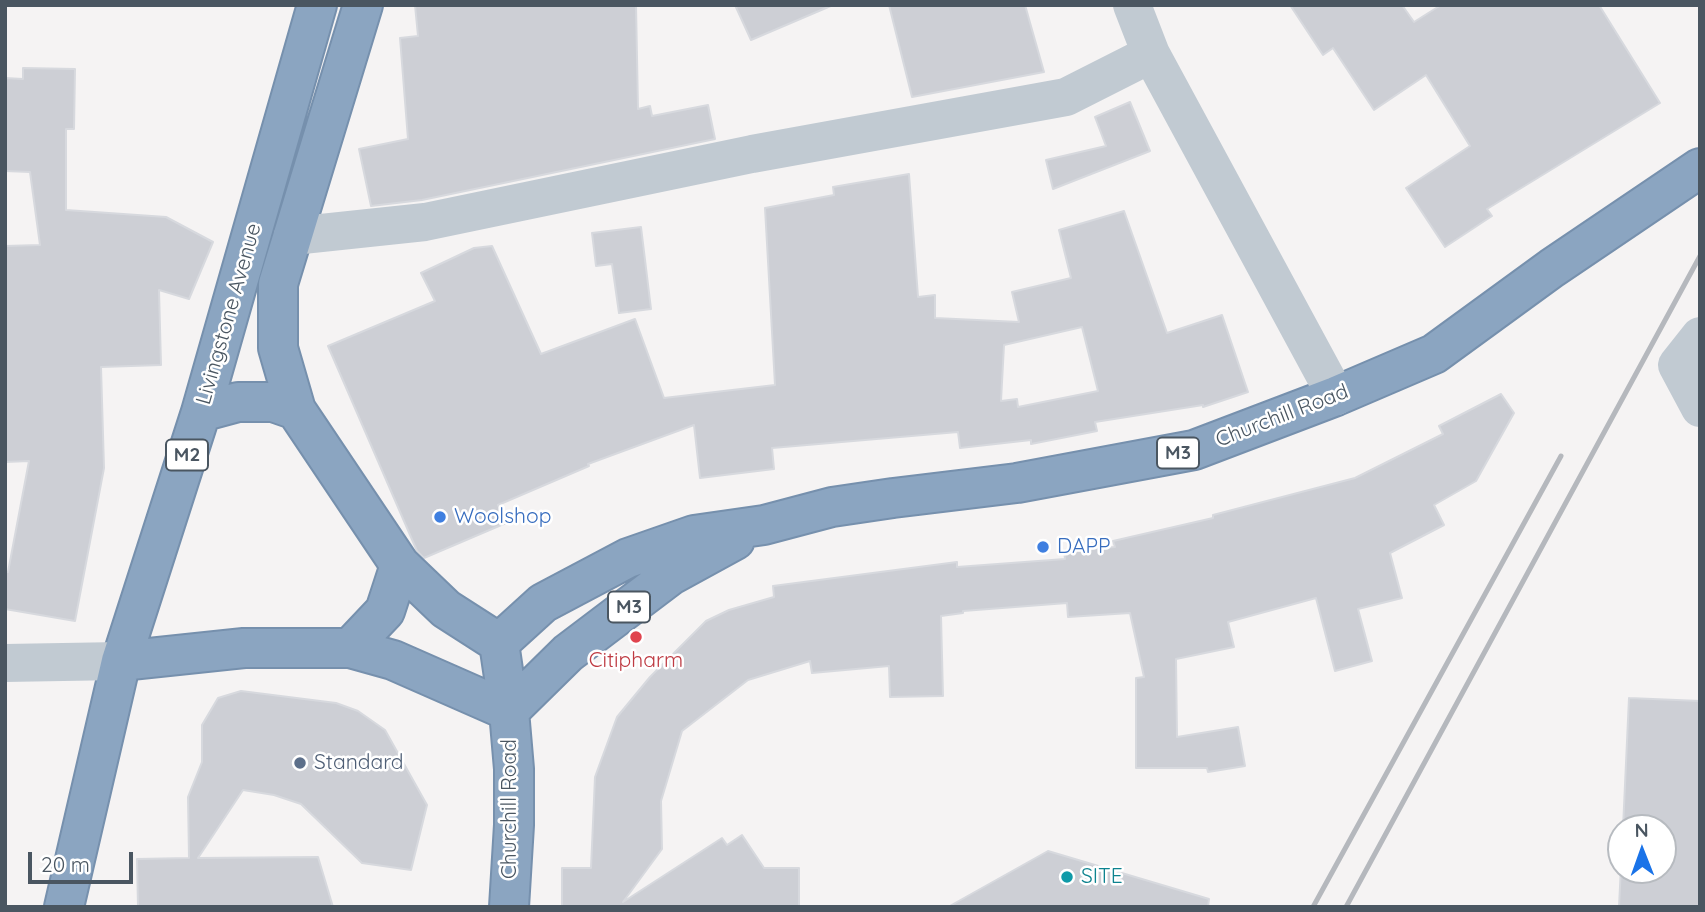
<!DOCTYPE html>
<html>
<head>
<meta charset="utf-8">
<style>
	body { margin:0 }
	#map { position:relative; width:1705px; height:912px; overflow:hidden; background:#f5f3f3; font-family:Quicksand,sans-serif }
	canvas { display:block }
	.frame { position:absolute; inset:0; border:7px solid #4a5661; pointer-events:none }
	.north { position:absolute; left:1607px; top:814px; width:70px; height:70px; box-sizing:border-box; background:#fff; border:2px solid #b7bbc0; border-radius:50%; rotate:359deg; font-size:19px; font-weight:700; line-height:28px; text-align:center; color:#4a5661 }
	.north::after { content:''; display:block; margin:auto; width:24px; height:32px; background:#1a73e8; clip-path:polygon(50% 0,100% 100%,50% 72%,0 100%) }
	.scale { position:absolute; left:28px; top:852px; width:105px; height:32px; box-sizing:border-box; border:4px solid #4a5661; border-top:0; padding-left:9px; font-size:21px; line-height:24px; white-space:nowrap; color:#4a5661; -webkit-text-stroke:5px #fff; paint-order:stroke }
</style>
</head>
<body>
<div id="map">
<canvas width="1705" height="912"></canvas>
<div class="frame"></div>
<div class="north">N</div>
<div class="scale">20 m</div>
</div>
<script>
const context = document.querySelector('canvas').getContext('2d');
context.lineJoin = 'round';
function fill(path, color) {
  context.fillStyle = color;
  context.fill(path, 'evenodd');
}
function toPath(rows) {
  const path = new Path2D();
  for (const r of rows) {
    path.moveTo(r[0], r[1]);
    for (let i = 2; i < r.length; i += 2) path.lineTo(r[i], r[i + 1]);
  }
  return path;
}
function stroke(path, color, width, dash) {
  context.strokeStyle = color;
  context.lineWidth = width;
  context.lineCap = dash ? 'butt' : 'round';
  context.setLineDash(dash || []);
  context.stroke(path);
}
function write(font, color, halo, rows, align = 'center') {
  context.font = font + ' Quicksand,sans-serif';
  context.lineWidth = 5;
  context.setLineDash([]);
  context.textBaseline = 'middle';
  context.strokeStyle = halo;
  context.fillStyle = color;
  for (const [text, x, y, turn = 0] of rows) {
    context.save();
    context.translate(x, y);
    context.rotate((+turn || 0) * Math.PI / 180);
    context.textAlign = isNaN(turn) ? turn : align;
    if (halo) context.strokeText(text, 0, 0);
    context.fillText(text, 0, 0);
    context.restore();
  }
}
const building = toPath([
	[415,5,636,5,638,109,650,106,652,116,708,105,715,139,422,200,371,206,359,149,408,139,400,38,418,36,415,5],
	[735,5,833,5,751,40,735,5],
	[889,5,1025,5,1044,72,912,97,889,5],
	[1290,5,1402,5,1414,22,1441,5,1599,5,1660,103,1487,209,1492,216,1445,247,1406,188,1470,146,1426,75,1374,110,1333,48,1323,55,1290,5],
	[23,68,75,69,74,129,66,129,66,210,166,217,213,242,189,299,159,290,161,365,101,367,104,468,75,621,5,609,5,572,8,572,29,461,5,462,5,246,40,245,30,172,5,171,5,78,23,79,23,68],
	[1130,102,1150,151,1053,189,1046,160,1106,146,1095,117,1130,102],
	[909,174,918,297,935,295,935,318,1019,322,1012,292,1071,278,1059,230,1124,211,1167,333,1222,315,1248,392,1203,407,1203,405,1095,422,1097,431,1031,444,1031,440,960,448,958,432,772,448,774,469,700,478,694,425,588,464,589,466,498,505,506,523,424,558,417,551,328,346,435,301,421,273,474,248,492,246,541,354,635,319,664,398,775,385,765,208,834,195,833,187,909,174],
	[1082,327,1098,391,1018,407,1017,399,1001,401,1004,345,1082,327],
	[641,227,651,309,619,313,612,264,596,266,592,233,641,227],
	[1501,394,1514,413,1476,481,1434,505,1444,525,1390,553,1402,598,1358,609,1372,661,1335,671,1316,598,1228,622,1234,647,1176,659,1177,737,1238,727,1245,766,1208,772,1207,768,1136,768,1136,678,1144,677,1130,613,1068,617,1067,603,963,611,963,613,941,616,943,696,890,697,889,666,812,673,810,661,748,680,682,731,661,801,662,849,623,902,722,838,727,845,742,835,764,868,799,868,799,907,562,907,562,868,591,868,595,777,617,717,650,677,706,621,729,610,774,597,773,586,957,562,957,567,1065,559,1064,550,1115,547,1113,541,1213,518,1213,515,1355,478,1443,434,1439,426,1501,394],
	[241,691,336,703,358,711,385,730,427,805,411,870,362,863,301,804,274,795,243,790,198,858,318,857,333,907,138,907,137,859,189,858,188,797,202,762,202,725,218,698,241,691],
	[1629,698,1700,701,1700,907,1619,907,1621,866,1621,870,1663,870,1663,828,1623,828,1629,698],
	[1048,851,1209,899,1208,907,948,907,1048,851]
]);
const street = toPath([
	[1132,5,1151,54,1336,396],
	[293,236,425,222,752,154,1066,97,1151,54],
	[1700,336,1677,365,1700,408],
	[5,663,121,661]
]);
const highway = toPath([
	[363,5,278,284,278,348,296,410,400,565,446,609,499,643,509,711,514,769,514,825,509,907],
	[201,412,238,402,273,402,296,410],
	[499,643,543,603,628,558,694,535,764,525,832,507,893,498,1017,483,1194,450,1336,396,1434,354,1552,268,1700,168],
	[350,648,385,611,400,565],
	[121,661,244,648,350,648,393,660,509,711],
	[509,711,568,653,671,575,735,540],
	[64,907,121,661,201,412,317,5]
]);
const rail = toPath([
	[1313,907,1561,456],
	[1346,907,1700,256]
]);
const markers = [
	[440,517,7,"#3f7fe0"],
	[1043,547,7,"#3f7fe0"],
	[636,637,7,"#e0444e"],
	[300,763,7,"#5c6f8a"],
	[1067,877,7,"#0f9aa8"]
];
const shields = [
	[1178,453,42],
	[187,455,42],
	[629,607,42]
];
const shieldNames = [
	["M3",1178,453],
	["M2",187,455],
	["M3",629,607]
];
const streetNames = [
	["Livingstone Avenue",229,314,-74],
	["Churchill Road",1282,416,-21],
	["Churchill Road",510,809,-90]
];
const shopNames = [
	["Woolshop",454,517],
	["DAPP",1057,547]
];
const healthNames = [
	["Citipharm",636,661]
];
const serviceNames = [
	["Standard",314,763]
];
const cultureNames = [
	["SITE",1081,877]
];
fill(building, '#cdcfd5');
stroke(building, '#d7d9de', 2);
stroke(highway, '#7690ad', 42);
stroke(street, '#c1cad2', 38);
stroke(highway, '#8ba5c1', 38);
stroke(rail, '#b5b8bd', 5);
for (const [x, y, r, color] of markers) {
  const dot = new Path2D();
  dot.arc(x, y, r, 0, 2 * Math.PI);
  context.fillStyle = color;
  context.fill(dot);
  stroke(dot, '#fff', 2.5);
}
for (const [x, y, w] of shields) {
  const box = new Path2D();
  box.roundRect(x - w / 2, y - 15.5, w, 31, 5);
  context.fillStyle = '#fff';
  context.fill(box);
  stroke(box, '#4a5661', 2);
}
write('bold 19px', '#4a5661', null, shieldNames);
write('21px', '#4a5661', '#fff', streetNames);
write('21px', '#366cbe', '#fff', shopNames, 'left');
write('21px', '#be3a42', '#fff', healthNames);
write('21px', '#4e5e75', '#fff', serviceNames, 'left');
write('21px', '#0d838f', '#fff', cultureNames, 'left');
</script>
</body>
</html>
